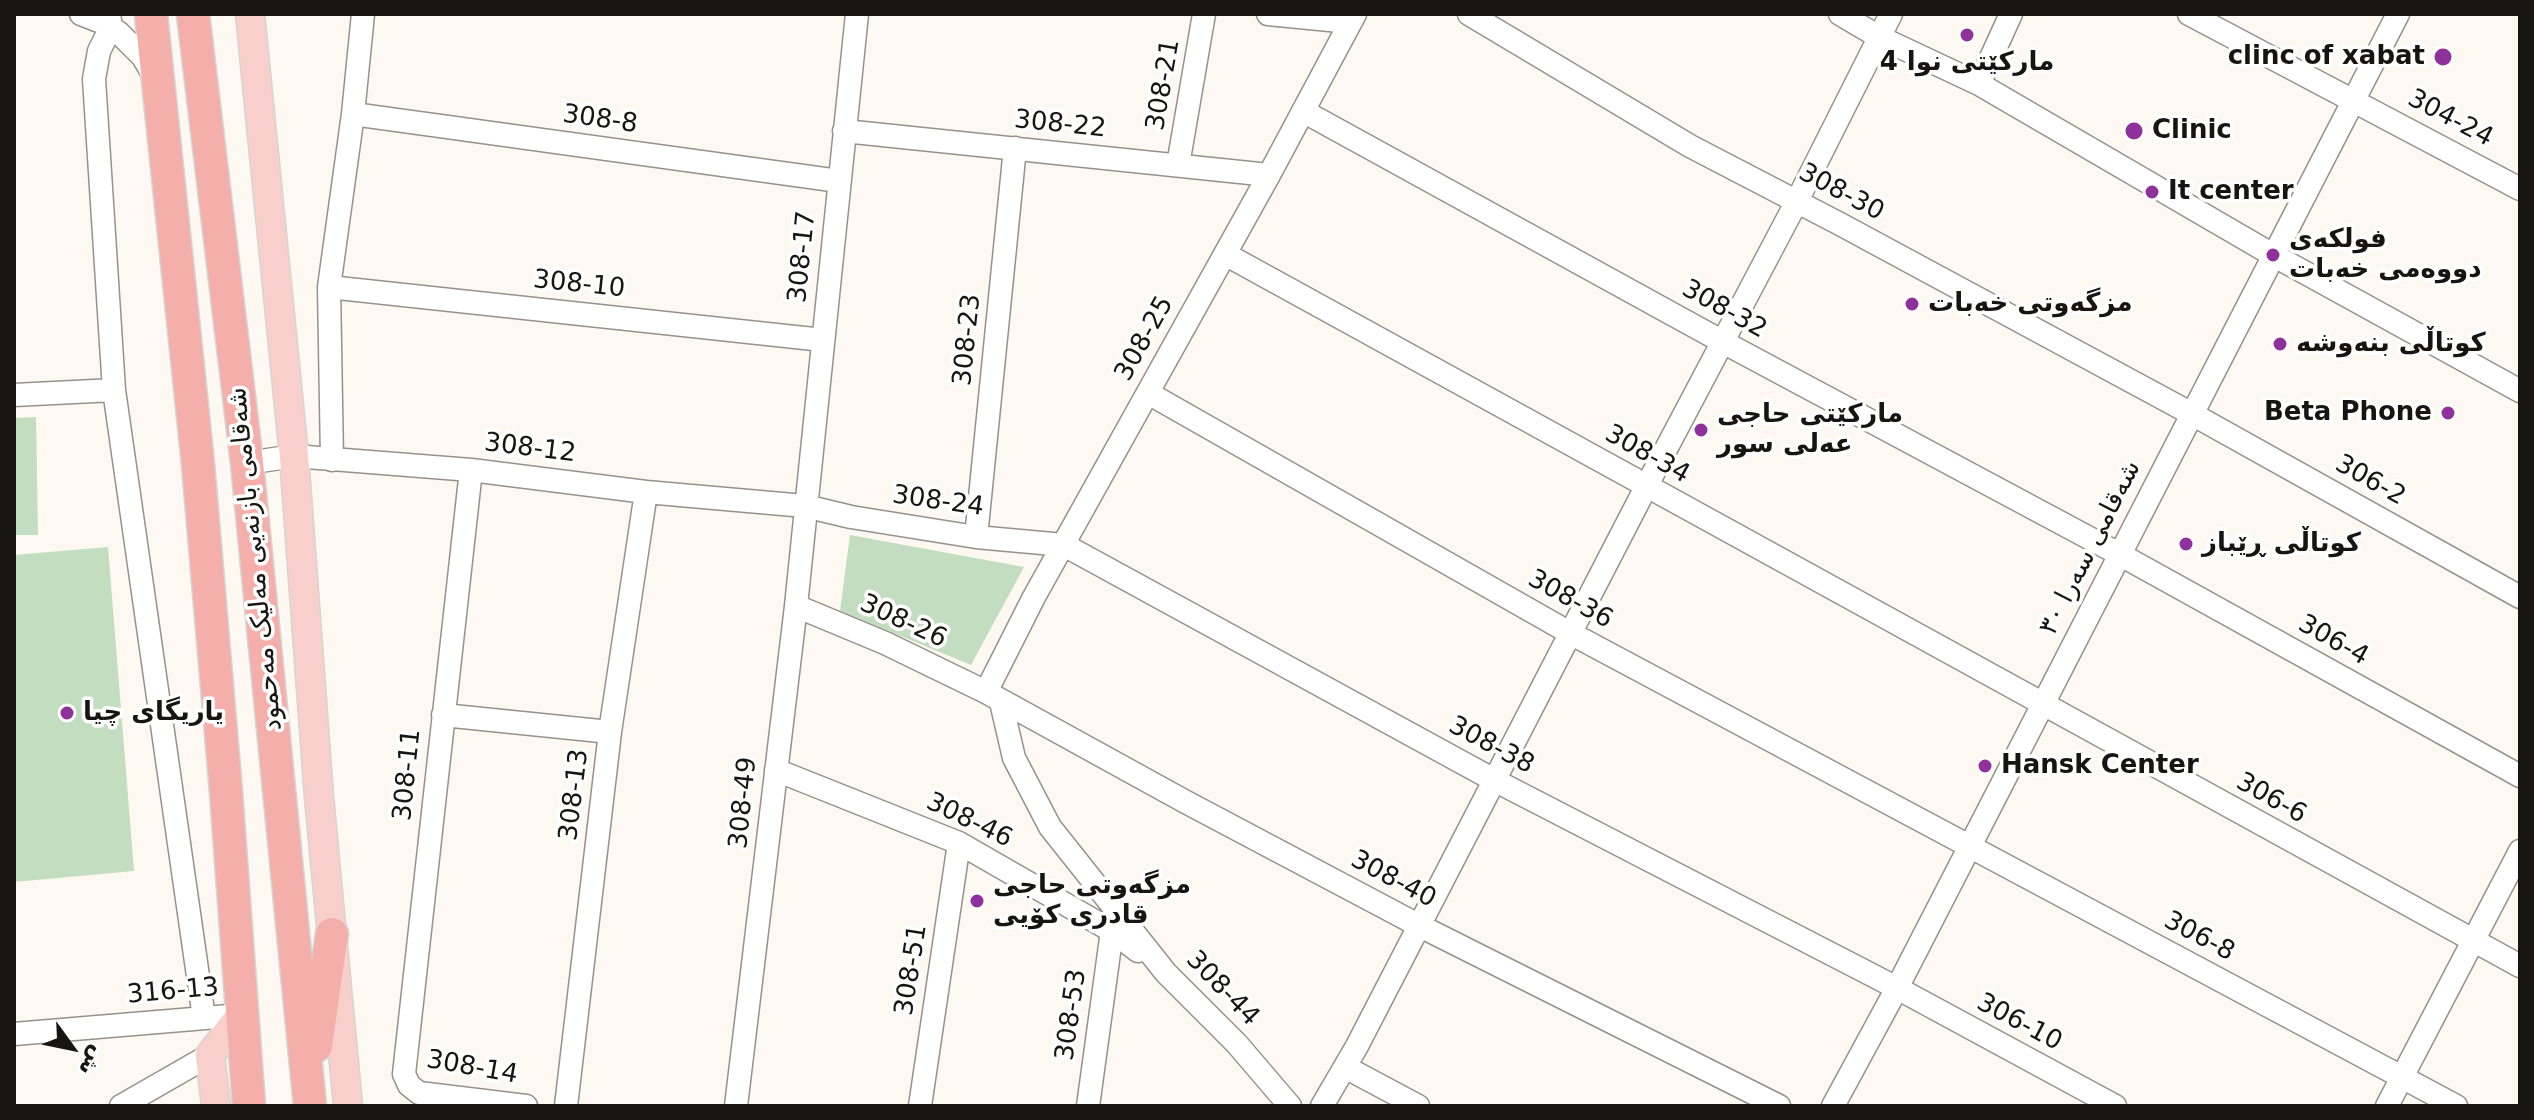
<!DOCTYPE html>
<html>
<head>
<meta charset="utf-8">
<style>
	body { margin:0 }
	#map { position:relative; width:2534px; height:1120px; overflow:hidden; background:#fdf8f1; font-family:"DejaVu Sans",Cairo,sans-serif }
	canvas { display:block }
	.frame { position:absolute; inset:0; border:16px solid #171512; pointer-events:none }
	.north { position:absolute; left:32px; top:1008px; width:80px; height:80px; -webkit-text-stroke:6px #fff; paint-order:stroke; rotate:123deg; font-size:22px; font-weight:700; line-height:32px; text-align:center; color:#171512 }
	.north::after { content:''; display:block; margin:auto; width:28px; height:36px; background:#171512; clip-path:polygon(50% 0,100% 100%,50% 72%,0 100%) }
</style>
</head>
<body>
<div id="map">
<canvas width="2534" height="1120"></canvas>
<div class="frame"></div>
<div class="north">ش</div>
</div>
<script>
const context = document.querySelector('canvas').getContext('2d');
context.lineJoin = 'round';
function fill(path, color) {
  context.fillStyle = color;
  context.fill(path, 'evenodd');
}
function toPath(rows) {
  const path = new Path2D();
  for (const r of rows) {
    path.moveTo(r[0], r[1]);
    for (let i = 2; i < r.length; i += 2) path.lineTo(r[i], r[i + 1]);
  }
  return path;
}
function stroke(path, color, width, dash) {
  context.strokeStyle = color;
  context.lineWidth = width;
  context.lineCap = dash ? 'butt' : 'round';
  context.setLineDash(dash || []);
  context.stroke(path);
}
function write(font, color, halo, rows, align = 'center') {
  context.font = font + ' "DejaVu Sans",Cairo,sans-serif';
  context.lineWidth = 7;
  context.setLineDash([]);
  context.textBaseline = 'middle';
  context.strokeStyle = halo;
  context.fillStyle = color;
  for (const [text, x, y, turn = 0] of rows) {
    context.save();
    context.translate(x, y);
    context.rotate((+turn || 0) * Math.PI / 180);
    context.textAlign = isNaN(turn) ? turn : align;
    if (halo) context.strokeText(text, 0, 0);
    context.fillText(text, 0, 0);
    context.restore();
  }
}
const green = toPath([
	[36,417,38,535,14,535,14,418],
	[850,535,1024,567,971,665,840,611],
	[108,547,134,871,14,882,14,555]
]);
const minor = toPath([
	[81,14,104,23,119,33,143,57,154,76],
	[109,14,111,27,99,51,94,79,114,390,204,1018],
	[1268,14,1350,22],
	[1469,14,1690,146,1840,224,2192,414,2520,597],
	[1840,14,1879,37,1979,84,2273,255,2520,391],
	[2189,14,2520,189],
	[1979,84,2011,14],
	[1303,111,1723,342,2119,554,2520,776],
	[353,114,839,181],
	[844,131,1269,175],
	[1178,165,1204,14],
	[1225,254,2520,966],
	[329,287,823,340],
	[1148,393,1570,633,2456,1106],
	[14,395,114,390],
	[332,460,329,287,353,114,363,14],
	[247,463,294,456,471,470,646,492,805,506,851,517,976,537,1064,545,1494,780,1897,988,2115,1106],
	[471,470,404,1074,409,1085,419,1093,526,1106],
	[976,537,1015,148],
	[796,606,885,643,986,692,1184,801,1418,925,1779,1106],
	[986,692,1034,597,1269,175,1355,14],
	[1001,702,1014,758,1050,827,1166,973,1237,1044,1290,1106],
	[443,715,610,732],
	[776,770,959,843,1112,931,1138,951],
	[14,1034,241,1015],
	[1345,1067,1418,1106],
	[121,1106,210,1055],
	[566,1106,610,732,646,492],
	[736,1106,796,606,857,14],
	[920,1106,959,843],
	[1088,1106,1112,931],
	[1322,1106,1357,1046,1646,487,1797,201,1891,14],
	[1833,1106,1897,988,2398,14],
	[2387,1106,2520,851]
]);
const major = toPath([
	[250,14,294,456,319,797,348,1106],
	[216,1106,210,1055,241,1015]
]);
const highway = toPath([
	[151,14,198,464,226,792,249,1106],
	[193,14,247,463,310,1106],
	[316,1046,332,934]
]);
const markers = [
	[1967,35,8,"#8f319b"],
	[2443,57,10,"#8f319b"],
	[2134,131,10,"#8f319b"],
	[2152,192,8,"#8f319b"],
	[2273,255,8,"#8f319b"],
	[1912,304,8,"#8f319b"],
	[2280,344,8,"#8f319b"],
	[2448,413,8,"#8f319b"],
	[1701,430,8,"#8f319b"],
	[2186,544,8,"#8f319b"],
	[67,713,8,"#8f319b"],
	[1985,766,8,"#8f319b"],
	[977,901,8,"#8f319b"]
];
const poiNames = [
	["clinc of xabat",2425,57,"right"],
	["مارکێتی نوا 4",1967,63,"center"],
	["Clinic",2152,131],
	["It center",2168,192],
	["فولکه‌ی",2289,240],
	["دووه‌می خه‌بات",2289,270],
	["مزگەوتی خەبات",1928,304],
	["کوتاڵی بنەوشە",2296,344],
	["Beta Phone",2432,413,"right"],
	["مارکێتی حاجی",1717,415],
	["عەلی سور",1717,445],
	["کوتاڵی ڕێباز",2202,544],
	["یاریگای چیا",83,713],
	["Hansk Center",2001,766],
	["مزگەوتی حاجی",993,886],
	["قادری کۆیی",993,916]
];
const streetNames = [
	["308-21",1164,85,-80],
	["304-24",2450,119,28],
	["308-8",600,120,8],
	["308-22",1060,125,6],
	["308-30",1841,193,28],
	["308-17",803,257,-84],
	["308-10",579,285,6],
	["308-32",1724,310,29],
	["308-25",1145,339,-61],
	["308-23",968,340,-84],
	["308-12",530,449,7],
	["308-34",1647,455,29],
	["306-2",2370,481,29],
	["308-24",938,502,8],
	["شەقامی سەرا ٣٠",2091,548,-63],
	["شەقامی بازنەیی مەلیک مەحمود",256,559,-96],
	["308-36",1570,600,29],
	["308-26",903,622,25],
	["306-4",2333,641,29],
	["308-38",1491,746,28],
	["308-11",408,775,-84],
	["308-13",575,795,-83],
	["306-6",2271,799,29],
	["308-49",744,803,-84],
	["308-46",969,821,26],
	["308-40",1393,880,28],
	["306-8",2199,937,28],
	["308-51",912,970,-81],
	["308-44",1222,989,46],
	["316-13",173,992,-5],
	["308-53",1072,1015,-82],
	["306-10",2019,1023,28],
	["308-14",472,1068,10]
];
fill(green, '#c3ddc0');
stroke(minor, '#96928b', 25);
stroke(major, '#d5d5d4', 31);
stroke(highway, '#d5d5d4', 35);
stroke(minor, '#fff', 22);
stroke(major, '#f9cfcc', 28);
stroke(highway, '#f5afaa', 32);
for (const [x, y, r, color] of markers) {
  const dot = new Path2D();
  dot.arc(x, y, r, 0, 2 * Math.PI);
  context.fillStyle = color;
  context.fill(dot);
  stroke(dot, '#fff', 3);
}
write('bold 26px', '#171512', '#fff', poiNames, 'left');
write('26px', '#171512', '#fff', streetNames);
</script>
</body>
</html>
